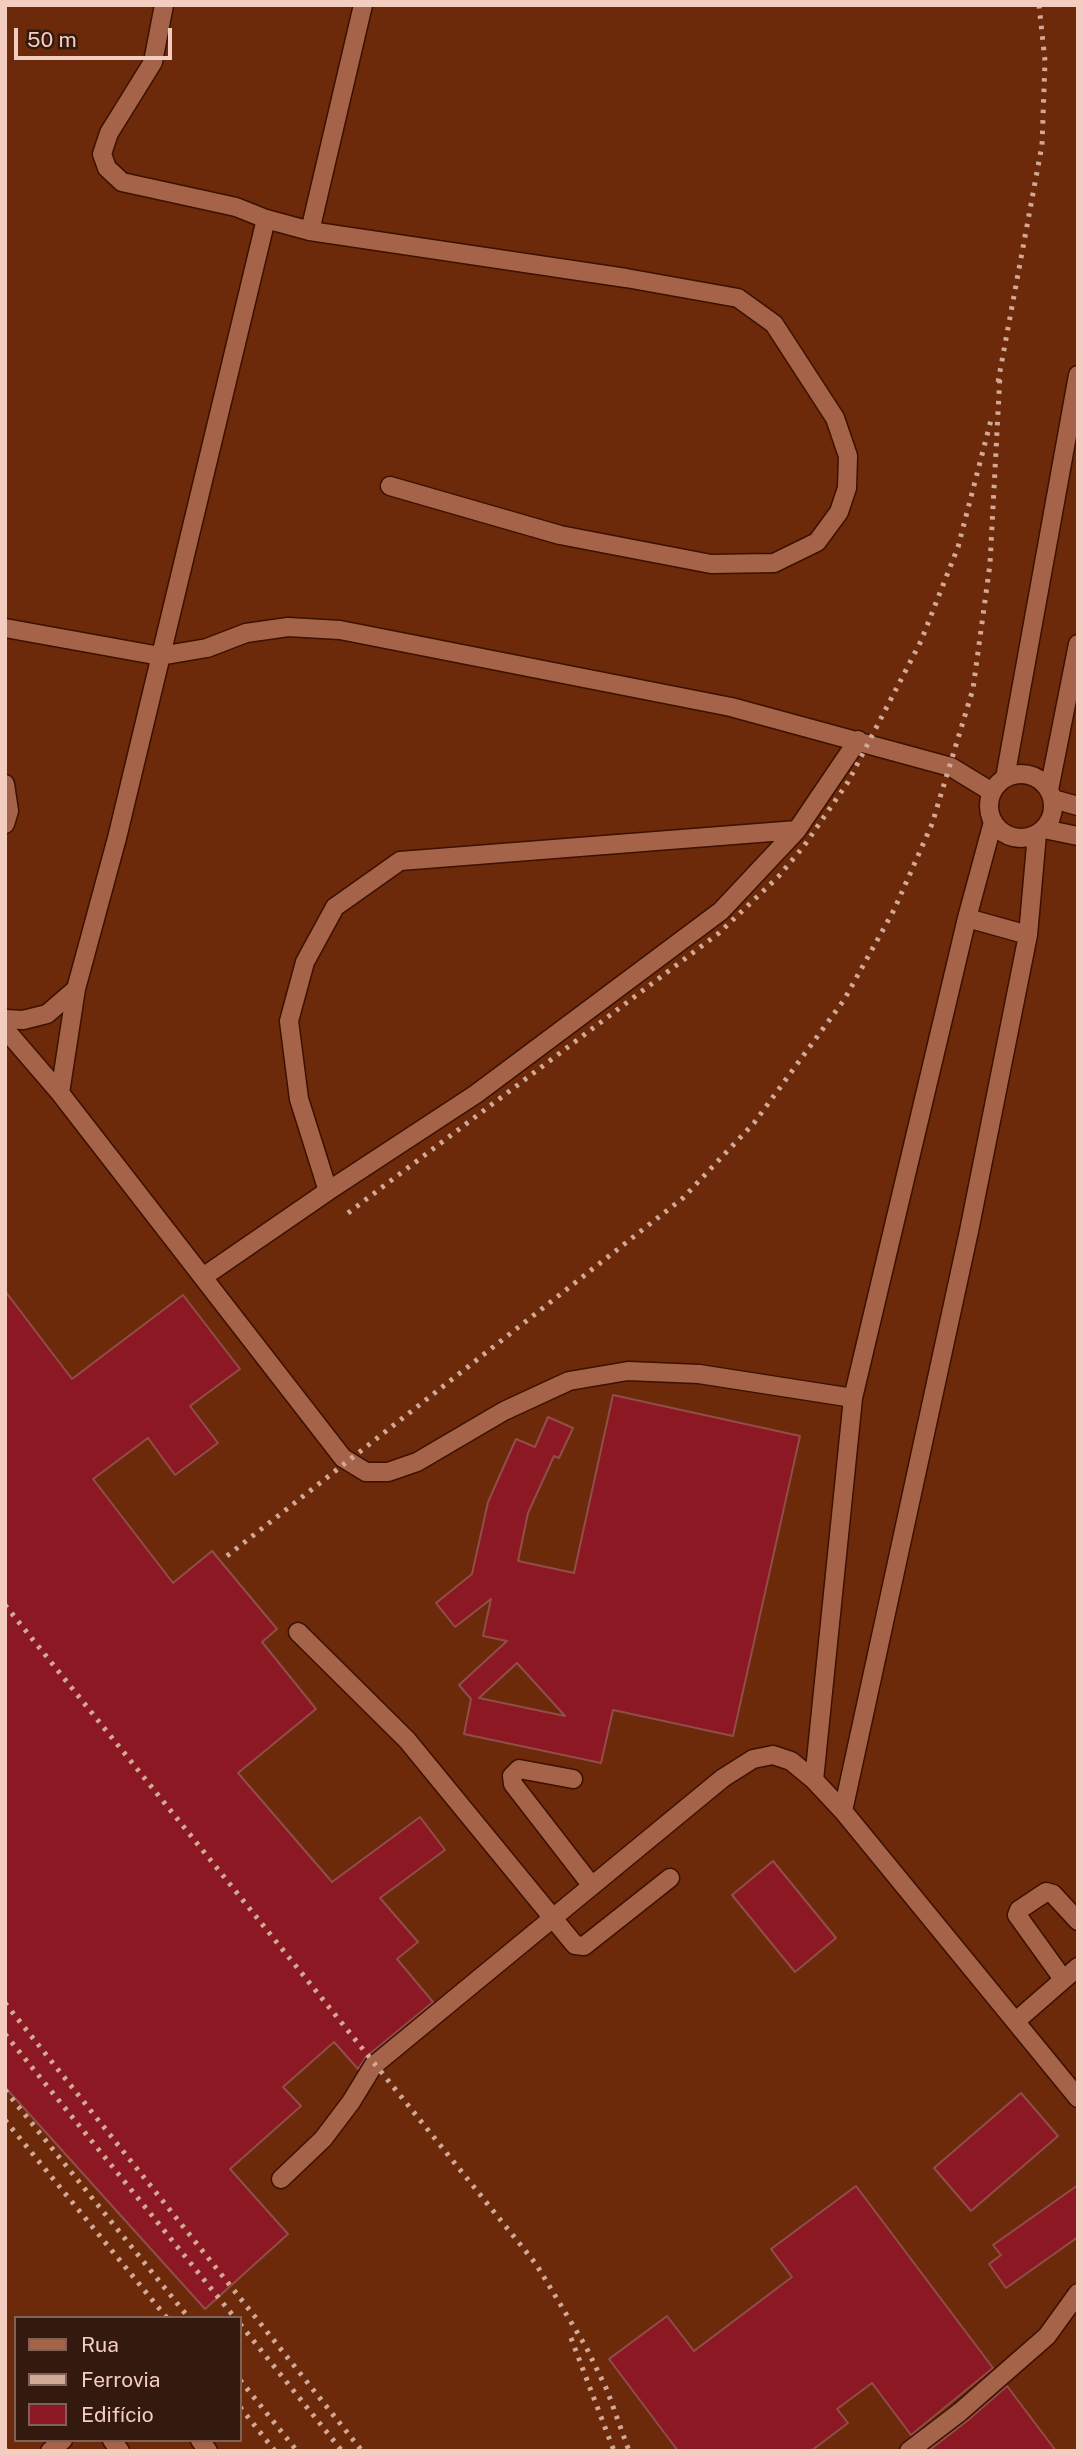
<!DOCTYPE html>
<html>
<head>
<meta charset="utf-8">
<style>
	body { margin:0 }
	#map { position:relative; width:1083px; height:2456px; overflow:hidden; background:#60260a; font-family:"Public Sans",sans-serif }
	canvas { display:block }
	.frame { position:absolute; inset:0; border:7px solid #f3cec0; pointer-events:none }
	.legend { position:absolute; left:14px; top:2316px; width:228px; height:126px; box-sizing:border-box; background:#33190e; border:2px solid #806155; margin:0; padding:9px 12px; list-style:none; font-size:21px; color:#f3cec0 }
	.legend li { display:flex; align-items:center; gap:14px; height:35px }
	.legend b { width:35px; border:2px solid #806155 }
	.scale { position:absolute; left:14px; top:28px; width:158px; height:32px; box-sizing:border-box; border:4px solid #f3cec0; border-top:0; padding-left:9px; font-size:21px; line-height:24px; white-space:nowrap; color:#f3cec0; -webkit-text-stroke:5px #33190e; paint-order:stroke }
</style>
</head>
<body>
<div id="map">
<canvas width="1083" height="2456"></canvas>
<div class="frame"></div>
<ul class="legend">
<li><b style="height:9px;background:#a5644a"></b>Rua</li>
<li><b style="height:9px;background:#d2a897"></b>Ferrovia</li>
<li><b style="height:19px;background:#8b1822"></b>Edifício</li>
</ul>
<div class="scale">50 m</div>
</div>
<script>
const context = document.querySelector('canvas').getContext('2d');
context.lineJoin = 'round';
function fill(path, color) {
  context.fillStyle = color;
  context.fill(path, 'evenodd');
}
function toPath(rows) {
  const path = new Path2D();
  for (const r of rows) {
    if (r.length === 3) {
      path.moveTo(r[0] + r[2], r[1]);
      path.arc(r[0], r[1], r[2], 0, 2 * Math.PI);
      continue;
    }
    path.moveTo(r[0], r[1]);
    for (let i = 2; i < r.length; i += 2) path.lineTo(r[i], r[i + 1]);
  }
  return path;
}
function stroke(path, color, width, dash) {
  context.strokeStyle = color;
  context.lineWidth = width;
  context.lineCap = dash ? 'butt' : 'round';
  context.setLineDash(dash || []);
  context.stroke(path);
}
const built = toPath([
	[5,5,1078,5,1078,2451,5,2451],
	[16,2318,240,2318,240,2440,16,2440]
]);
const building = toPath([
	[5,1291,72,1379,183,1295,240,1369,190,1406,218,1443,175,1475,148,1438,93,1479,173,1583,212,1551,277,1629,262,1642,316,1709,238,1773,332,1882,420,1817,445,1850,380,1898,418,1942,397,1959,433,2002,366,2057,358,2069,334,2042,283,2087,301,2106,230,2169,288,2234,205,2309,5,2087,5,1291],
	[613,1395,800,1436,733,1736,613,1710,601,1763,464,1734,471,1699,459,1685,507,1641,483,1636,491,1599,455,1627,436,1603,472,1574,488,1502,516,1439,535,1447,548,1417,573,1428,559,1458,554,1456,528,1513,518,1561,574,1573,613,1395],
	[517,1663,565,1716,479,1698,517,1663],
	[773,1861,836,1938,795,1972,732,1895,773,1861],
	[1021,2093,1058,2136,971,2211,934,2168,1021,2093],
	[1078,2185,1078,2237,1006,2288,989,2264,1001,2255,993,2245,1078,2185],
	[856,2186,993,2368,911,2435,872,2383,837,2409,848,2423,811,2451,678,2451,609,2359,667,2316,694,2351,792,2277,771,2249,856,2186],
	[1007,2386,1056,2451,928,2451,967,2421,1007,2386]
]);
const minor = toPath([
	[164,5,153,62,109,133,102,154,107,168,122,182,236,207,266,219,310,231,626,278,738,298,774,324,835,418,848,456,847,488,839,512,817,542,774,563,711,564,560,535,390,486],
	[310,231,363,5],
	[5,628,160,656,207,648,246,633,288,627,340,630,731,707,951,767,992,792],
	[1021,806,32],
	[1005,778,1078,375],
	[5,784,9,811,5,824],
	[1049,790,1078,644],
	[1053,799,1078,806],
	[1044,829,1078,836],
	[967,918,1028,935],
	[5,1019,23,1020,47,1014,76,989],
	[5,1029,60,1093,343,1458,366,1472,388,1472,417,1462,504,1411,569,1381,628,1371,699,1374,853,1398],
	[60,1093,76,989,117,838,266,219],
	[328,1191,476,1094,721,911,797,830,858,740],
	[203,1277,328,1191,299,1099,289,1021,305,962,335,907,400,861,797,830],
	[298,1632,407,1740,575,1945,584,1946,670,1878],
	[573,1779,519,1769,512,1776,513,1784,592,1886],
	[814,1780,853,1398,967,918,993,822],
	[843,1811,969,1231,1028,935,1037,834],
	[1063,1979,1017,1915,1019,1910,1046,1892,1053,1894,1078,1921],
	[1016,2021,1078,1967],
	[281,2179,323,2139,351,2102,373,2066,723,1778,753,1759,773,1755,791,1761,814,1780,843,1811,1078,2098],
	[112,2440,120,2451],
	[200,2440,208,2451],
	[50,2451,63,2440],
	[909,2451,960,2412,1047,2336,1078,2293]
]);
const rail = toPath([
	[998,382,1042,145,1045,61,1039,5],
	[348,1213,719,933,778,877,804,846,848,782,921,641,958,547,991,420],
	[227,1556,683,1198,754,1123,844,1000,894,910,932,824,973,689,990,564,1000,375],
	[5,1605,536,2264,586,2347,607,2390,629,2451],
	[5,2003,362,2451],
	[5,2034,235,2318],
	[5,2090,189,2318],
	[5,2120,167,2318],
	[240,2324,342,2451],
	[571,2338,614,2451],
	[240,2380,297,2451],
	[240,2407,275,2451],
	[5,2449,6,2451]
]);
fill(built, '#6c2a0a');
fill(building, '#8b1822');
stroke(building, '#914d4a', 2);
stroke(minor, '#3c1100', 21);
stroke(minor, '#a5644a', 18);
stroke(rail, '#d2a897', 5, [3.5, 7]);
</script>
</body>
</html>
